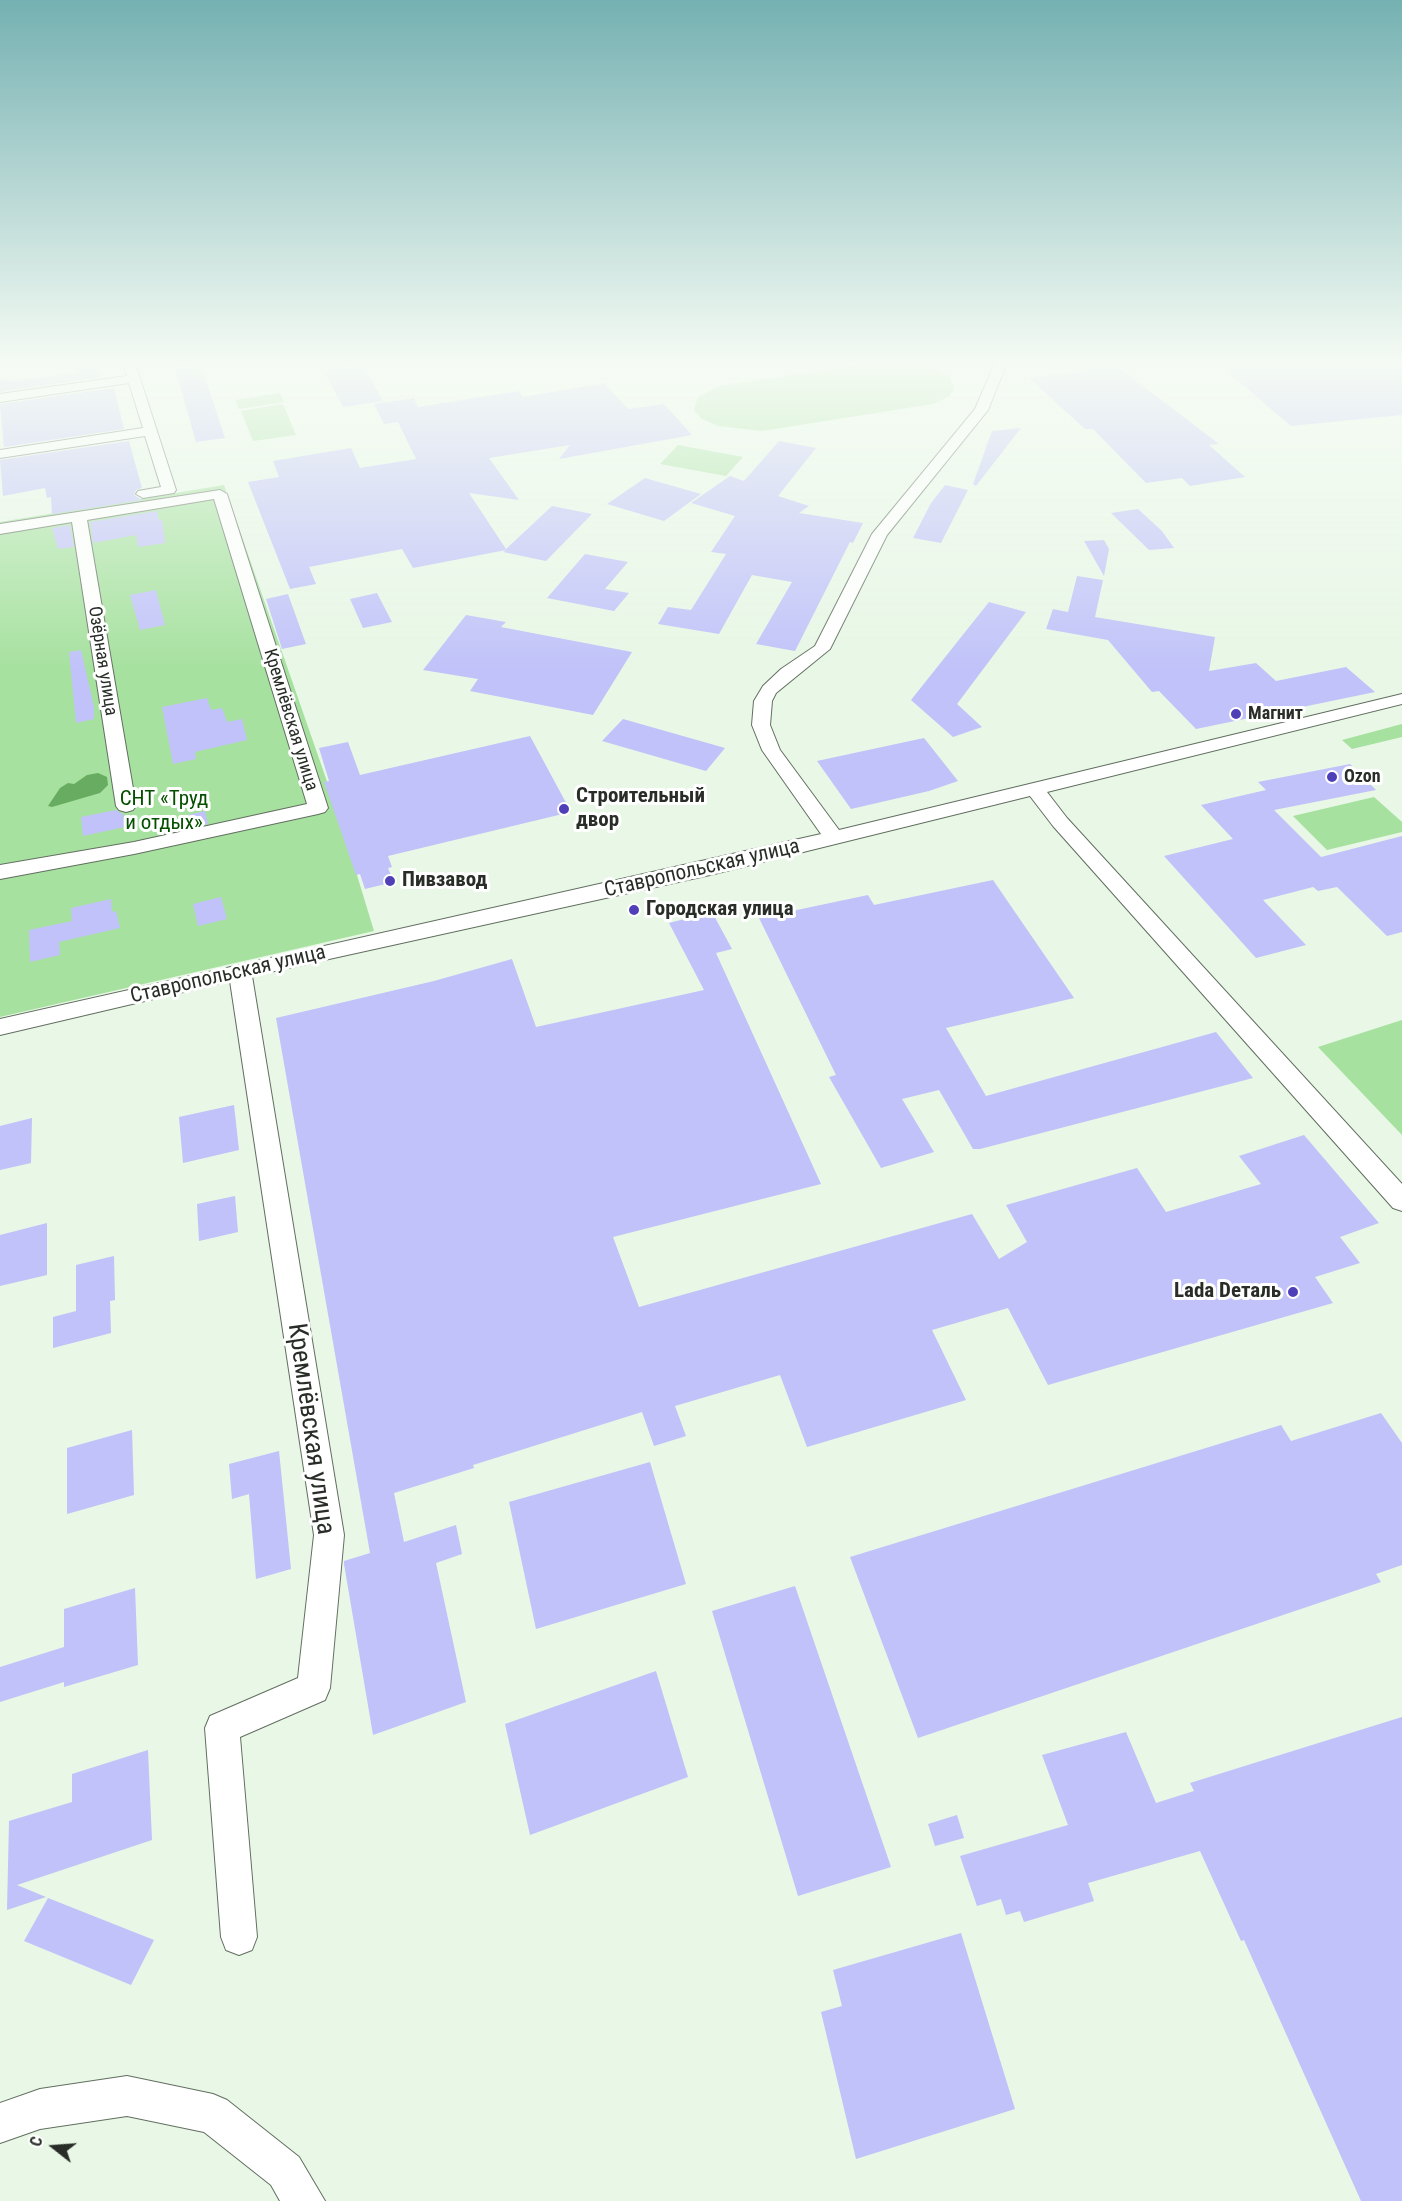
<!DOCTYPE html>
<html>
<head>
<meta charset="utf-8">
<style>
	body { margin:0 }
	#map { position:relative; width:1402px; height:2201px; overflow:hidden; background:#e8f7e6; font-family:"Roboto Condensed",sans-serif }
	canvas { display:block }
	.north { position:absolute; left:24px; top:2117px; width:60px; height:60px; -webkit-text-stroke:4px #fff; paint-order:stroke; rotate:287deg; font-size:16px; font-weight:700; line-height:24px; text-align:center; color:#282d27 }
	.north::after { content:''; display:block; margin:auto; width:21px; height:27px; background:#282d27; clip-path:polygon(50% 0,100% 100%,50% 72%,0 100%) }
</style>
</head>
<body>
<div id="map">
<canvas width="1402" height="2201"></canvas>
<div class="north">С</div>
</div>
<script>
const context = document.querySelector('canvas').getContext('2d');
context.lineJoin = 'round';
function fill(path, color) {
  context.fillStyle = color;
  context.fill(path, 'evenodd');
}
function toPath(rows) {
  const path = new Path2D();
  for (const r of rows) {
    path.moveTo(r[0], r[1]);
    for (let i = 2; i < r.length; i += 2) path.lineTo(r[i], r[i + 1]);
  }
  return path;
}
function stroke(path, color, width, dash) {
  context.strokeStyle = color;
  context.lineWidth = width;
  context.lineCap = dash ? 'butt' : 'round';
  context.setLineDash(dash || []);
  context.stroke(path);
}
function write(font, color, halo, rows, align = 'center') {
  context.font = font + ' "Roboto Condensed",sans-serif';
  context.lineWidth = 6;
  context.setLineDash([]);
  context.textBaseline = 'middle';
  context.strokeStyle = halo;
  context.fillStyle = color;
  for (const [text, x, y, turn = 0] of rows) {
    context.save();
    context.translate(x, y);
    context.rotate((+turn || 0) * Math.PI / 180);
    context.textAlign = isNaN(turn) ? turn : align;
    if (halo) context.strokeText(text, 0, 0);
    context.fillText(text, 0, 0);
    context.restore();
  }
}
const green = toPath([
	[873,363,915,363,935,368,951,378,954,390,948,397,933,404,762,431,718,426,702,419,694,410,698,397,719,386],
	[280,393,284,402,239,409,235,400],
	[283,404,296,435,253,441,241,411],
	[678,445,743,457,726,476,660,464],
	[224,485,339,816,374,931,0,1017,0,522],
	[1402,724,1402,737,1352,749,1342,740],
	[1374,797,1402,822,1402,832,1327,850,1293,816],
	[1402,1020,1402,1135,1318,1047]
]);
const water = toPath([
	[98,773,107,777,108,785,100,793,52,807,48,806,60,788,68,783,74,784,87,775]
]);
const building = toPath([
	[97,363,101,377,0,392,0,379,13,381,76,373,74,365],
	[1075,363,1113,363,1219,444,1209,445,1245,477,1190,486,1182,478,1146,483,1093,429,1085,429,1029,378,1085,371],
	[1217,363,1402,363,1402,415,1291,426],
	[201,365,225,438,196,442,175,368],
	[358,365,363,365,383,401,343,407,323,370],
	[604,383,628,409,664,404,692,435,559,459,570,445,489,458,519,500,469,493,506,549,552,506,592,514,546,561,503,552,506,550,413,568,402,549,309,567,316,584,290,589,248,482,279,477,273,461,351,448,360,468,416,459,398,422,384,424,374,404,414,398,418,407,519,391,523,397],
	[114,388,124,429,4,447,0,404],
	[1021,428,976,486,973,484,992,431],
	[129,441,142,488,136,490,134,495,142,500,52,514,51,497,47,498,45,488,3,496,0,460],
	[779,441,816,448,778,496,809,506,799,513,863,523,853,543,850,542,795,651,756,644,792,582,752,575,719,634,658,624,668,607,691,610,726,554,711,552,735,516,691,503,730,476,744,481],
	[645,478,701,494,664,521,607,504],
	[945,485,968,490,941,543,913,538,931,503],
	[1138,509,1162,531,1174,548,1149,550,1111,513],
	[157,511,159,520,162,520,165,543,138,547,136,535,93,543,90,522],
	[70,525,74,547,58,549,52,528],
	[1104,540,1109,549,1104,576,1084,541],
	[585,554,628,562,605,589,629,593,614,611,547,598],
	[1077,576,1103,580,1095,617,1215,637,1209,671,1256,663,1276,681,1346,667,1375,692,1196,729,1159,691,1152,692,1108,640,1046,629,1053,609,1068,612],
	[156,590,165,625,140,630,130,595],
	[377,593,392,622,363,628,350,599],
	[288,594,306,644,282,649,266,599],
	[989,602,1026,612,957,704,982,727,953,737,911,700],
	[466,615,506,622,501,627,632,652,593,715,470,691,478,679,423,670],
	[81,650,94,707,94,719,76,723,69,652],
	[207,698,211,710,222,708,227,722,242,719,247,740,195,752,196,759,173,764,162,707],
	[623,719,725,748,706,771,602,741],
	[530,736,571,812,388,856,392,867,388,868,394,882,365,889,360,874,356,875,324,782,329,781,319,748,348,742,360,775],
	[924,738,958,781,929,791,851,809,817,761],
	[1350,764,1376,790,1274,810,1321,857,1402,836,1402,932,1387,936,1337,887,1318,891,1313,887,1263,900,1306,945,1256,958,1164,856,1233,839,1201,805,1266,790,1258,782],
	[116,810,123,814,125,827,83,836,81,817],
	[205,811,208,824,186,828,183,816],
	[993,880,1074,998,946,1028,986,1096,1216,1032,1253,1078,980,1149,973,1149,939,1090,902,1099,934,1152,881,1168,829,1077,836,1075,759,918,868,895,874,905],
	[221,897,227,919,198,926,193,904],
	[111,899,112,912,116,911,120,928,59,942,60,955,30,962,29,930,72,921,71,908],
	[712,912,732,949,716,953,821,1184,613,1237,639,1307,972,1214,999,1259,1027,1242,1006,1205,1137,1168,1166,1212,1261,1184,1239,1156,1304,1135,1379,1223,1340,1237,1360,1263,1315,1277,1333,1303,1048,1385,1008,1308,932,1330,966,1400,807,1447,780,1375,675,1406,686,1436,654,1446,642,1412,473,1465,474,1468,394,1493,404,1542,456,1525,462,1554,436,1563,466,1702,373,1735,344,1564,344,1561,370,1553,276,1018,434,981,512,959,536,1027,704,990,669,923],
	[234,1105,239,1150,183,1163,179,1117],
	[32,1118,31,1163,0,1170,0,1126],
	[235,1196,238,1232,199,1241,197,1204],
	[47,1223,47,1275,0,1286,0,1235],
	[114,1256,115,1300,110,1301,111,1333,53,1348,53,1317,76,1311,76,1265],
	[1381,1413,1402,1443,1402,1565,1376,1574,1381,1582,918,1738,850,1557,1281,1425,1291,1441],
	[132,1430,134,1495,67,1514,67,1448],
	[279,1451,291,1569,256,1579,249,1494,232,1499,229,1464],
	[650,1462,686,1584,536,1629,509,1502],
	[795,1586,891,1867,798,1896,712,1611],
	[135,1588,138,1665,64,1687,64,1682,0,1702,0,1667,64,1647,64,1609],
	[656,1671,688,1777,530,1835,505,1724],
	[1402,1717,1402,2201,1361,2201,1244,1940,1241,1941,1200,1851,1088,1883,1094,1901,1024,1922,1020,1911,1006,1915,1001,1899,977,1906,960,1856,1068,1825,1042,1755,1126,1732,1156,1803,1194,1791,1190,1783],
	[148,1750,152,1840,17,1885,46,1897,7,1910,9,1821,72,1802,72,1774],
	[957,1815,964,1838,935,1846,928,1824],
	[48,1898,154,1940,131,1985,24,1941],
	[961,1933,1015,2109,856,2159,821,2012,842,2006,833,1970]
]);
const minor = toPath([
	[123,363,135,363,176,490,174,493,143,498,136,494,138,491,161,487,145,436,0,458,0,450,143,428,129,383,0,402,0,394,127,376,123,363],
	[995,363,1007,363,988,410,887,535,830,649,776,693,772,701,770,725,780,750,839,830,1402,694,1402,704,1047,792,1067,818,1402,1184,1402,1211,1393,1208,1053,826,1030,796,710,875,252,976,344,1535,330,1688,325,1700,240,1737,257,1937,252,1950,239,1955,226,1950,221,1937,205,1728,210,1716,298,1678,314,1535,230,981,0,1035,0,1019,821,834,762,750,752,725,754,701,763,686,781,669,815,646,872,534,975,409,995,363],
	[220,490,227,494,328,808,325,812,318,814,134,854,0,879,0,865,134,842,307,804,214,499,87,520,136,806,133,810,126,812,119,810,116,806,72,522,0,534,0,524,220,490],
	[127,2076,213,2094,227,2100,299,2157,325,2201,280,2201,271,2185,204,2132,127,2116,40,2129,0,2143,0,2103,40,2089,127,2076]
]);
const markers = [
	[1236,714,6,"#5040b8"],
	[1332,777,6,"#5040b8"],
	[564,809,6,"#5040b8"],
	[390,881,6,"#5040b8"],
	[634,910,6,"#5040b8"],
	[1293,1292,6,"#5040b8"]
];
const farStreetnames = [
	["Озёрная улица",102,661,81],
	["Кремлёвская улица",290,720,73]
];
const farPoinames = [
	["Магнит",1248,714],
	["Ozon",1344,777]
];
const poiNames = [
	["Строительный",576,797],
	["двор",576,821],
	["Пивзавод",402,881],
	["Городская улица",646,910],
	["Lada Dеталь",1281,1292,"right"]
];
const parkNames = [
	["СНТ «Труд",164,800],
	["и отдых»",164,824]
];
const streetNames = [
	["Ставропольская улица",702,869,-13],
	["Ставропольская улица",228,975,-13]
];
const nearStreetnames = [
	["Кремлёвская улица",310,1429,82]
];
fill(green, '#a6e19f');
fill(water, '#68ac61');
fill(building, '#c0c2f9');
stroke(minor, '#626f60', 2);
fill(minor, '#fff');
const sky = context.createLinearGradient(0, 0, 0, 671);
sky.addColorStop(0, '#75b1b2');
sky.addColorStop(0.54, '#f5fbf4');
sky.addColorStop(1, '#f5fbf400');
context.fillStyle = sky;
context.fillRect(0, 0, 1402, 671);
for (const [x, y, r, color] of markers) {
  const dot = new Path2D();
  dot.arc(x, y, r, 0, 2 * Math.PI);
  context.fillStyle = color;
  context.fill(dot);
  stroke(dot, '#fff', 2);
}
write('18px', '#282d27', '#fff', farStreetnames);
write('bold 18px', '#282d27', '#fff', farPoinames, 'left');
write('bold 21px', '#282d27', '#fff', poiNames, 'left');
write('21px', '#044f00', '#fff', parkNames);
write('21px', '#282d27', '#fff', streetNames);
write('26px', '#282d27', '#fff', nearStreetnames);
</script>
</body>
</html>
